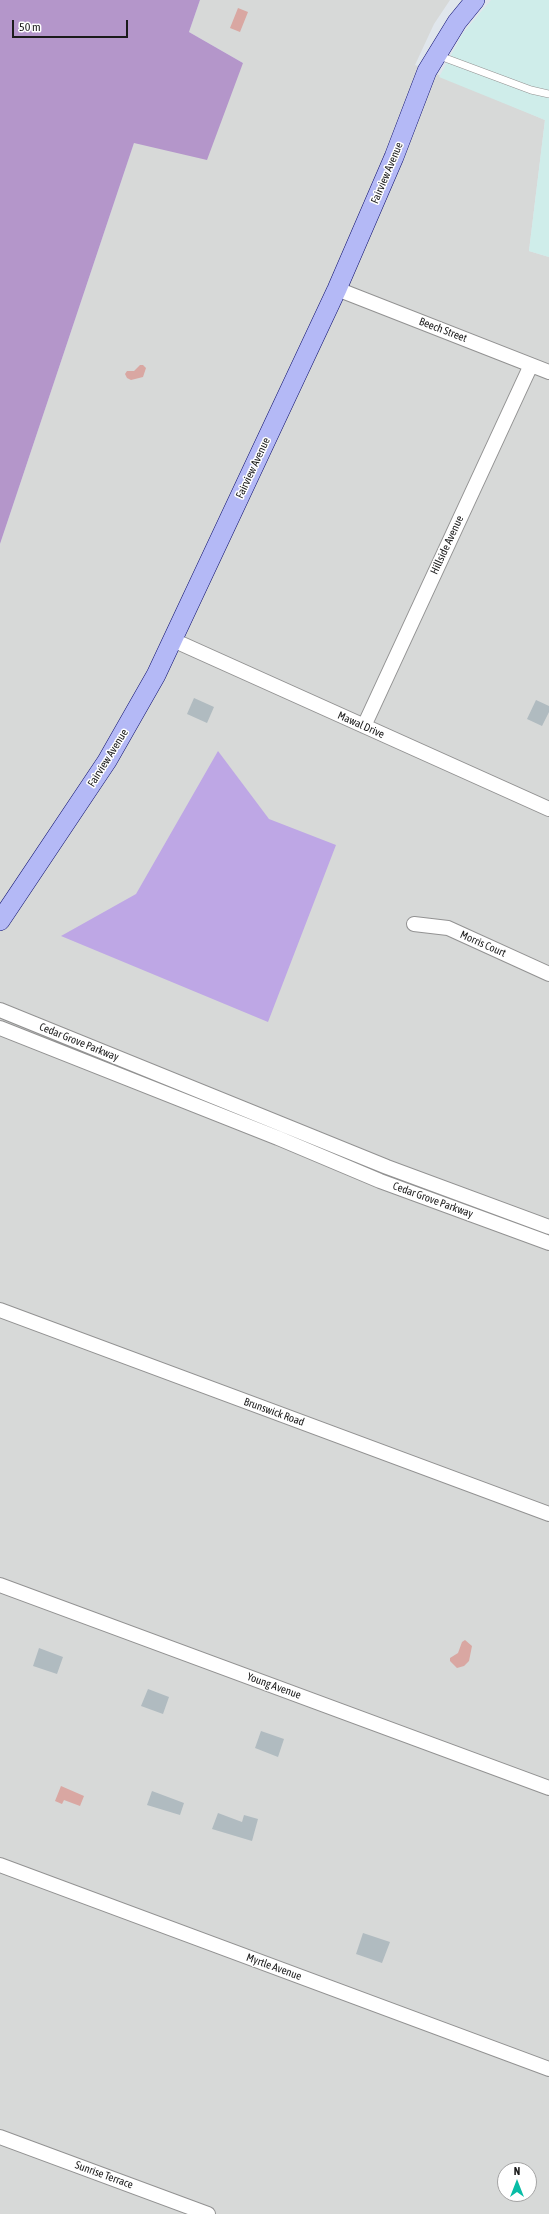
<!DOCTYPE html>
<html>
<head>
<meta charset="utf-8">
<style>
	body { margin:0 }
	#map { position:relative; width:549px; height:2214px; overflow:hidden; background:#e0e6ec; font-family:"Asap Condensed",sans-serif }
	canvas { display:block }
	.north { position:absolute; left:497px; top:2162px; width:40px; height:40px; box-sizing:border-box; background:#fff; border:1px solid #a4a4a4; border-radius:50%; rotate:0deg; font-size:11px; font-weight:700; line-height:16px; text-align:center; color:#1b1b1b }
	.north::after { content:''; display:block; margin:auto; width:14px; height:18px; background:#08bda6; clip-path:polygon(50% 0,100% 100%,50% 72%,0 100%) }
	.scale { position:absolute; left:12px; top:20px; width:116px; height:18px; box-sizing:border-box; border:2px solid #1b1b1b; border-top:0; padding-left:5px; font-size:12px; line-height:14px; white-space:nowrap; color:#1b1b1b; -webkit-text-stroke:3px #fff; paint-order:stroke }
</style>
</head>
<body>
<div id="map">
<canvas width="549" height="2214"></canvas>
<div class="north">N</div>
<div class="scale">50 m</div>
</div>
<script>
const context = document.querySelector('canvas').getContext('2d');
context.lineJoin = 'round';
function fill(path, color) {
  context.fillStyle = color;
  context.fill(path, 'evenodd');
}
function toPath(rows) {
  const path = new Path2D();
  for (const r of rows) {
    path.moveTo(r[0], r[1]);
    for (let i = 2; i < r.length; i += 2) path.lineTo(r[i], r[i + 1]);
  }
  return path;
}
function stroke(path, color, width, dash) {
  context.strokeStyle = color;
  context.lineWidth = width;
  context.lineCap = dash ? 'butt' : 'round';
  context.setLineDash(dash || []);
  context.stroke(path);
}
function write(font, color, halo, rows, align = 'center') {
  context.font = font + ' "Asap Condensed",sans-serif';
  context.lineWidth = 3;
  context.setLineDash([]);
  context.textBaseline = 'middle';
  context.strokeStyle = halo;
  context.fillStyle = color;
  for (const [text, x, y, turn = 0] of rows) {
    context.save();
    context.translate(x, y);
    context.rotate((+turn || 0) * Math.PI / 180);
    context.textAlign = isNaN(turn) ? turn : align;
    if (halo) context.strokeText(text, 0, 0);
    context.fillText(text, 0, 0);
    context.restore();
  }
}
const residential = toPath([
	[200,0,450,0,434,24,415,65,545,120,529,251,549,257,549,2214,0,2214,0,544,134,143,243,63,189,32],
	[505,2170,529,2170,529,2194,505,2194]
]);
const commercial = toPath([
	[491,0,549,0,549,257,529,251,545,120,439,77,463,33]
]);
const grass = toPath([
	[218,751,269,819,336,845,268,1022,61,936,136,894]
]);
const forest = toPath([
	[0,0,200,0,189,32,243,63,207,160,134,143,0,544]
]);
const water = toPath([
	[238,8,248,12,240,32,230,28],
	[140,365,143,365,146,368,143,377,131,380,127,378,125,374,127,371,134,371],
	[465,1640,472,1646,469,1661,464,1666,457,1668,450,1661,450,1658,458,1653,462,1642],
	[61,1786,84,1796,80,1806,64,1800,62,1804,55,1801]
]);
const building = toPath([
	[194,698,214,707,207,723,187,714],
	[536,700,549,706,549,712,542,726,527,719],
	[39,1648,63,1657,57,1674,33,1666],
	[148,1689,169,1697,163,1714,141,1706],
	[261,1731,284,1739,278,1757,255,1748],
	[152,1791,184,1803,180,1815,147,1805],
	[218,1813,242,1822,244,1815,258,1819,252,1841,212,1829],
	[363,1933,390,1942,382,1963,356,1954]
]);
const lane = toPath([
	[437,55,531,90,549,94]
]);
const street = toPath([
	[337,289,549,372],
	[173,640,549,809],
	[364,726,531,365],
	[414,924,448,928,549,974],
	[0,1010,387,1167,549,1227],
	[0,1028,278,1138,380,1181,549,1243],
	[0,1310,549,1514],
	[0,1585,549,1788],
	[0,1865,549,2069],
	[0,2137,208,2214]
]);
const secondary = toPath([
	[0,921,107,761,156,675,337,289,394,157,427,71,457,22,475,0]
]);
const streetNames = [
	["Fairview Avenue",387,173,-67],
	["Beech Street",443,330,21],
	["Fairview Avenue",253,468,-65],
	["Hillside Avenue",447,545,-65],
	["Mawal Drive",361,725,24],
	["Fairview Avenue",108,758,-58],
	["Morris Court",483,944,24],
	["Cedar Grove Parkway",79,1042,22],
	["Cedar Grove Parkway",433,1200,20],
	["Brunswick Road",274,1412,20],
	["Young Avenue",274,1686,20],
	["Myrtle Avenue",274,1967,20],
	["Sunrise Terrace",104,2175,20]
];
fill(residential, '#d7d9d8');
fill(commercial, '#cfedea');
fill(grass, '#bea7e5');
fill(forest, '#b496ca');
fill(water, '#d9a7a2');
fill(building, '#b0bbc0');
stroke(lane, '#929292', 8);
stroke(street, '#929292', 16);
stroke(secondary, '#090b6b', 20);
stroke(lane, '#fff', 7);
stroke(street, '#fff', 14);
stroke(secondary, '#b4b9f6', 19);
write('11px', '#1b1b1b', '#fff', streetNames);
</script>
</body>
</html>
